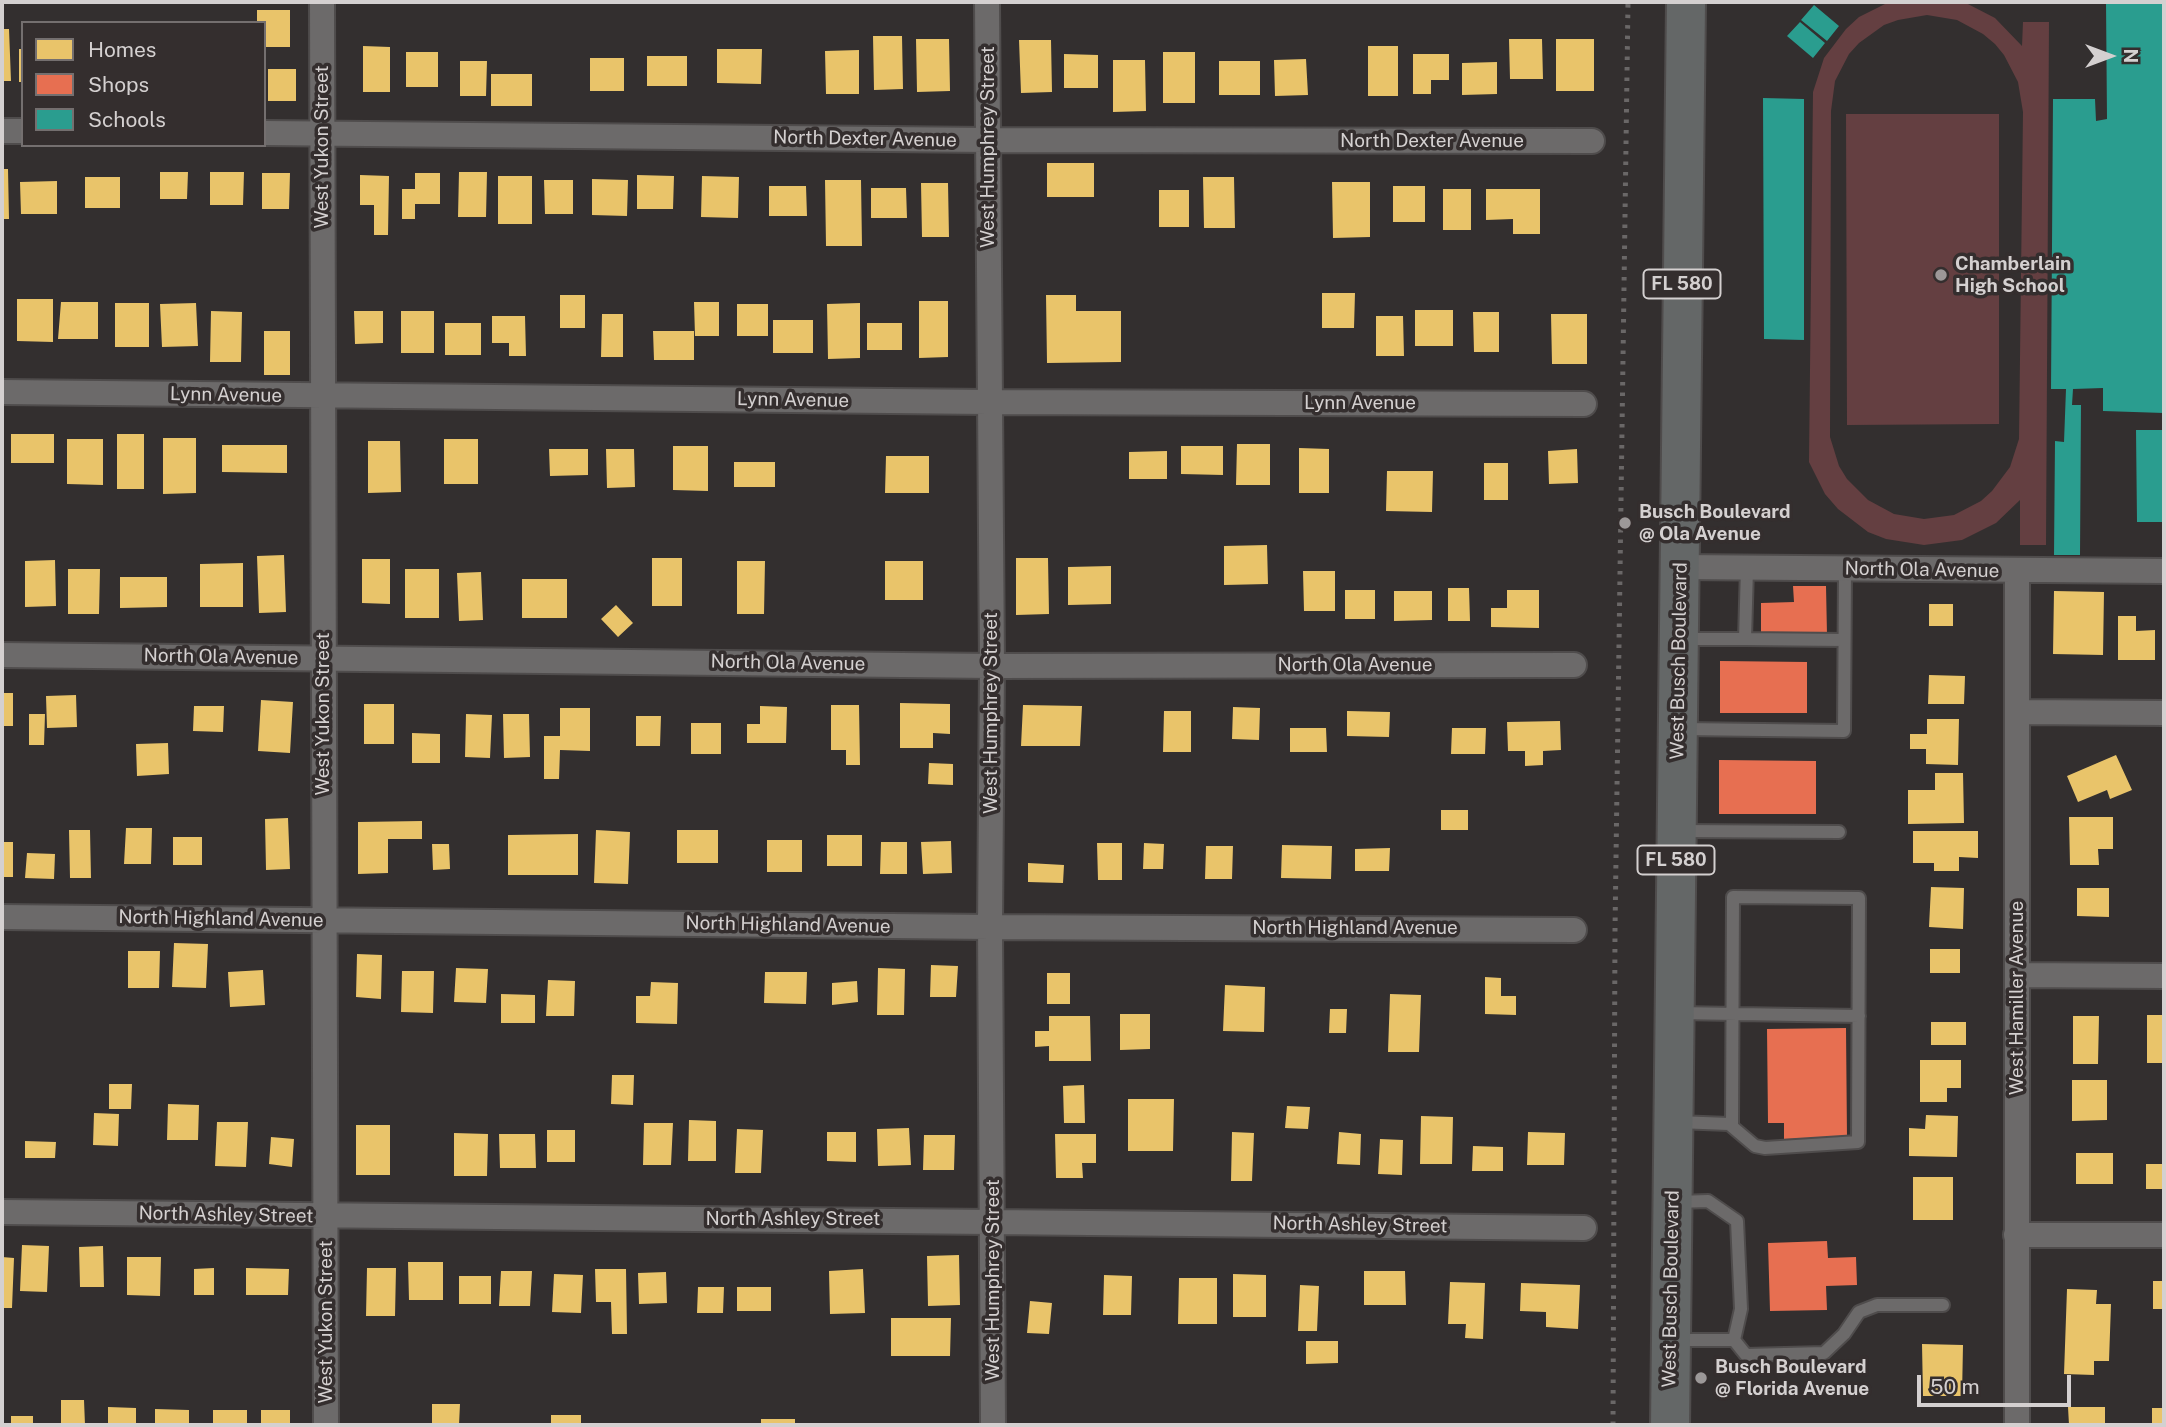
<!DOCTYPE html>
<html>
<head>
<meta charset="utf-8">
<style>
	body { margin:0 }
	#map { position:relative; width:2166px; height:1427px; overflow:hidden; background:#332f2f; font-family:"Public Sans",sans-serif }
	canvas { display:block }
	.frame { position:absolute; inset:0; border:4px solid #d4d0d0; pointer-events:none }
	.legend { position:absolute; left:21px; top:21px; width:245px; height:126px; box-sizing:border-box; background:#342e2e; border:2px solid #746f6f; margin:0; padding:9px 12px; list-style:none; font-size:21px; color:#d4d0d0 }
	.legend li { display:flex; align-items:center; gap:14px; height:35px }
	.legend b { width:35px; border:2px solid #746f6f }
	.north { position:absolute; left:2075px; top:21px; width:70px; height:70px; -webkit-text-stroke:5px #342e2e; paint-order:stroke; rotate:90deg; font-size:19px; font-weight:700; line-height:28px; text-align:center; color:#d4d0d0 }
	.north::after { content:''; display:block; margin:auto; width:24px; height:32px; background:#d4d0d0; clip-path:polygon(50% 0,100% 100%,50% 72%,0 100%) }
	.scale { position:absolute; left:1917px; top:1375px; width:154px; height:32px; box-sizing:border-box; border:4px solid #d4d0d0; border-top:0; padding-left:9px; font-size:21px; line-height:24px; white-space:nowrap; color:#d4d0d0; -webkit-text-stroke:5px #342e2e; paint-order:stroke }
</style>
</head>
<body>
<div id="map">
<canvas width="2166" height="1427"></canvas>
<div class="frame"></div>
<ul class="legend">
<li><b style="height:19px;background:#e9c46a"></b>Homes</li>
<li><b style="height:19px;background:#e76f51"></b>Shops</li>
<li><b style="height:19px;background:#2a9d8f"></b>Schools</li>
</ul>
<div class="north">N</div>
<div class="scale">50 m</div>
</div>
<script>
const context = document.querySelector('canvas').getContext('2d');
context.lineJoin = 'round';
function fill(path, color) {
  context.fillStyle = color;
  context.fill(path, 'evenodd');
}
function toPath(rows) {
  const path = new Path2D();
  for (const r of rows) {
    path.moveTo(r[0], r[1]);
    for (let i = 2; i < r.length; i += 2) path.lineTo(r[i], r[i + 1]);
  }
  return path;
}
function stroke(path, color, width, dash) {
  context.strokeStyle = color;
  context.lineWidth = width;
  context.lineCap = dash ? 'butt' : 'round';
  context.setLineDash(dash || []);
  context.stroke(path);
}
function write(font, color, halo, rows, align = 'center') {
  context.font = font + ' "Public Sans",sans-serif';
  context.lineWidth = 7;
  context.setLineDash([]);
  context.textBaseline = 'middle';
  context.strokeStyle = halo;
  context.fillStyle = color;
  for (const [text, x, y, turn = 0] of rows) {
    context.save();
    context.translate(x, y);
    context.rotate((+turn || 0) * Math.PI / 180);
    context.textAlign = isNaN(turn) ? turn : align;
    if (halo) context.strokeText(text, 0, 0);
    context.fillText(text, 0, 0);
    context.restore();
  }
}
const green = toPath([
	[1889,2,1964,2,1995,18,2022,46,2023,22,2049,22,2046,545,2020,545,2020,500,1996,523,1962,540,1924,545,1886,539,1868,532,1838,509,1825,494,1809,462,1813,92,1824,58,1846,29,1859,17],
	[1927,15,1957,20,1983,34,1995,44,2004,55,2018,82,2023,112,2019,439,2010,467,1992,491,1981,501,1954,515,1924,519,1894,514,1868,500,1847,479,1839,466,1830,437,1831,111,1835,81,1849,54,1859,43,1884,25,1898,20],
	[1846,114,1999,114,1999,424,1847,425]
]);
const homes = toPath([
	[257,10,290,10,290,47,264,47,264,23,257,23],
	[2,29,9,29,11,81,2,81],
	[873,36,902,36,903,89,874,90],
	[916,39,949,39,950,91,917,92],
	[1509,39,1542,39,1543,79,1510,79],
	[1556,39,1594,39,1594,91,1556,91],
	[1019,40,1051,40,1052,92,1021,93],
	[363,46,390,47,390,92,363,92],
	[1368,46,1398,46,1398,96,1368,96],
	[19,49,23,49,23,82,19,82],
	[717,49,762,49,761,84,717,83],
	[859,50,859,94,826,94,825,51],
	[406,52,438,52,438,87,406,87],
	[1163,52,1195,52,1195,103,1163,103],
	[1064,54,1098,55,1098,88,1064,88],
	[1413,54,1449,54,1449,80,1431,80,1431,94,1413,94],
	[647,56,687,56,687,86,647,86],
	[590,58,624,58,624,91,590,91],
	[1306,59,1308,95,1275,96,1274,60],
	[1113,60,1145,60,1146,111,1113,112],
	[460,61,487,61,486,96,460,96],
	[1219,61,1260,61,1260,95,1219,95],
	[1497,62,1497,94,1462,95,1462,63],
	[268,69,296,69,296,101,268,101],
	[491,74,532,74,532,106,491,106],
	[1047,163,1094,163,1094,197,1047,197],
	[2,169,8,169,9,219,2,219],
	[160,172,188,172,187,199,160,199],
	[210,172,244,172,243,205,210,205],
	[459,172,487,172,486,217,458,217],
	[262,173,290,173,289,209,262,209],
	[415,173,440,173,440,204,415,204,415,219,402,219,402,189,415,189],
	[360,175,389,176,388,235,374,235,374,205,360,205],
	[637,175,674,176,673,209,637,209],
	[498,176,532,176,532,224,498,224],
	[702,176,739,177,738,218,701,217],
	[85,177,120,177,120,208,85,208],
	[1203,177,1234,177,1235,228,1204,228],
	[592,179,628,180,627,216,592,215],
	[544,180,573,180,573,214,545,214],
	[825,180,861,180,862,246,826,246],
	[57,181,57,214,21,214,20,182],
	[1332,182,1370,182,1370,237,1333,238],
	[921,183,948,183,949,237,922,237],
	[769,186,806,186,807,216,769,216],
	[1393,186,1425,186,1425,222,1393,222],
	[871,188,906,188,907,218,871,218],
	[1443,189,1471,189,1471,230,1443,230],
	[1486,189,1540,189,1540,234,1513,234,1513,219,1486,220],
	[1159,190,1189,190,1189,227,1159,227],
	[1322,293,1355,293,1354,328,1322,328],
	[560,295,585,295,585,328,560,328],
	[1046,295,1076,295,1076,311,1121,311,1121,362,1047,363],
	[17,299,53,299,53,342,17,341],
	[919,301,948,301,948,357,919,358],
	[61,302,98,302,98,339,58,339],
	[694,302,719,302,719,336,695,336],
	[115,303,149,303,149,347,115,347],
	[196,303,198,346,162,347,160,304],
	[860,303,860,358,828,359,827,304],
	[737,304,768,304,768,336,737,336],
	[1415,310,1453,310,1453,346,1415,346],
	[211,311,242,312,241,362,210,362],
	[354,311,383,311,383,343,355,344],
	[401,311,434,311,434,353,401,353],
	[1473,312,1499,312,1499,352,1474,352],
	[602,314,623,314,623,357,601,357],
	[1551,314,1587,314,1587,364,1552,364],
	[492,316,525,316,526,356,509,356,509,343,492,343],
	[1376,316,1403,316,1404,356,1376,356],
	[773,320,813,320,813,353,773,353],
	[445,323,481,323,481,355,445,355],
	[867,323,902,323,902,350,867,350],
	[264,331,290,331,290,375,264,375],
	[653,331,694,331,694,360,654,360],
	[11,434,54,434,54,463,11,463],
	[117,434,144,434,144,489,117,489],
	[163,438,196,438,196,493,163,494],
	[67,439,103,439,103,485,67,484],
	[444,439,478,439,478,484,444,484],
	[368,441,400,441,401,492,368,493],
	[1237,444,1270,444,1270,485,1236,485],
	[222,445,287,445,287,473,222,472],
	[673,446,708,446,708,491,673,490],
	[1181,446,1223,446,1223,475,1181,474],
	[1299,448,1329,449,1329,493,1299,493],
	[549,449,588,449,588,475,550,476],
	[606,449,634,449,635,487,607,488],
	[1577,449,1578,483,1549,484,1548,451],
	[1167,451,1167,479,1129,479,1129,452],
	[886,456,929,456,929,493,885,493],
	[734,462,775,462,775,487,734,487],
	[1484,463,1508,463,1508,500,1484,500],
	[1387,471,1433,471,1432,512,1386,511],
	[1267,545,1268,584,1224,585,1224,546],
	[284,555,286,612,259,613,257,556],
	[652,558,682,558,682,606,652,606],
	[1016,558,1048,558,1049,614,1016,615],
	[362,559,390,559,390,604,362,603],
	[55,560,56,606,25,607,25,561],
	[737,561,765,561,764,614,737,614],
	[885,561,923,561,923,600,885,600],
	[243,563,243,607,200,607,200,564],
	[1111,566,1111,604,1068,605,1068,567],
	[68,569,100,569,99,614,68,614],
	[405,569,439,569,439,618,405,618],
	[1303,571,1335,571,1335,611,1304,611],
	[481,572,483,620,459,621,457,573],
	[120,577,167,577,167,607,120,608],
	[522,579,567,579,567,618,522,618],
	[1448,588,1469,588,1470,621,1448,621],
	[1345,590,1375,590,1375,619,1345,619],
	[1507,590,1539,590,1539,628,1491,627,1491,608,1507,608],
	[1394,591,1432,591,1432,620,1394,621],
	[2054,591,2104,592,2103,655,2053,654],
	[1929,604,1953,604,1953,626,1929,626],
	[616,605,633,623,618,637,601,619],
	[2118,616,2136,616,2136,631,2155,630,2155,660,2118,660],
	[1929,675,1965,676,1964,704,1928,704],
	[2,693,13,693,13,726,2,726],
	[76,695,77,727,47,728,46,696],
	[261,700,293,702,290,753,258,751],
	[900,703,950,704,950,734,933,733,933,748,900,748],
	[364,704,394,704,394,744,364,744],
	[831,705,859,705,860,765,846,765,846,750,831,750],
	[1023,705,1082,706,1080,746,1021,746],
	[194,706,224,706,223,732,193,731],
	[760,706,787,707,786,743,747,743,747,724,760,724],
	[1233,707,1260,708,1259,740,1232,739],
	[560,708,590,708,590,751,560,750,559,779,544,779,544,736,560,736],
	[1164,711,1191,711,1191,752,1163,752],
	[1347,711,1390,712,1389,737,1347,736],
	[29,714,45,714,44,745,29,745],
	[466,714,492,715,490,758,465,757],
	[503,714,529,714,530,757,504,758],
	[636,716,661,716,660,746,636,746],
	[1927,719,1959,719,1958,765,1926,764,1926,749,1910,749,1910,734,1927,734],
	[1560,721,1561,750,1543,751,1543,765,1525,766,1525,751,1508,751,1507,722],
	[691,723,721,723,721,754,691,754],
	[1290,728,1326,728,1327,752,1290,752],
	[1452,728,1486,728,1485,754,1451,754],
	[412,733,440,734,440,763,412,763],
	[168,743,169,774,137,776,136,744],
	[2116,755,2132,790,2110,799,2107,790,2078,802,2067,776],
	[929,763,953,764,953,785,928,784],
	[1935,773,1963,773,1964,823,1908,824,1908,790,1935,790],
	[1441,810,1468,810,1468,830,1441,830],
	[2069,817,2113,817,2113,849,2098,849,2099,865,2070,865],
	[288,818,290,869,266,870,265,819],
	[422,821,422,839,388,839,388,873,358,874,358,822],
	[126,828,152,828,151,864,124,864],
	[69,830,90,830,91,878,70,878],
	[596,830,630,832,628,884,594,883],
	[677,830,718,830,718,863,677,863],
	[1913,831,1978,831,1978,858,1959,857,1959,871,1934,871,1934,863,1913,863],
	[578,834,578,875,508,875,508,835],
	[827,835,862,835,862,866,827,866],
	[173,837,202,837,202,865,173,865],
	[767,840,802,840,802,872,767,872],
	[951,841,952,873,923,874,921,842],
	[2,842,13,842,13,877,2,877],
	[881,842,907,842,907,874,880,874],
	[1097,843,1122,843,1122,880,1098,880],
	[1144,843,1164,844,1163,869,1143,869],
	[432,844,449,844,450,869,433,870],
	[1282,845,1332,846,1331,879,1281,878],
	[1206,846,1233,846,1232,879,1205,879],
	[1390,848,1389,871,1355,871,1355,849],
	[27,853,55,854,54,879,25,878],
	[1028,863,1064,865,1063,883,1028,882],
	[1931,887,1964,888,1963,929,1929,927],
	[2077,888,2109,888,2109,917,2077,916],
	[174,943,208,944,206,988,172,987],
	[1930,949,1960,949,1960,973,1930,973],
	[128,951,160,951,159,988,128,988],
	[357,954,382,955,381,999,356,997],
	[931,965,958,966,956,997,930,997],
	[456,968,488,969,486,1003,454,1002],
	[878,968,905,969,904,1015,877,1015],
	[263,970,265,1005,230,1007,228,972],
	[402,971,434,971,433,1013,401,1012],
	[765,972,807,972,806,1004,764,1003],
	[1047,973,1070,973,1070,1004,1047,1004],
	[1485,977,1501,978,1501,996,1516,996,1516,1015,1485,1014],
	[548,980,575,981,574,1016,546,1016],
	[857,981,858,1002,832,1005,832,983],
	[651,982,678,983,677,1024,636,1023,636,996,650,996],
	[1225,985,1265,987,1264,1032,1223,1031],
	[501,994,535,995,535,1023,501,1023],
	[1390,994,1421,995,1419,1052,1388,1052],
	[1330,1009,1347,1009,1346,1033,1329,1033],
	[1120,1014,1150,1014,1150,1049,1120,1050],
	[2147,1015,2164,1015,2164,1063,2147,1063],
	[1049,1016,1090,1016,1091,1061,1049,1061,1049,1046,1035,1047,1035,1031,1049,1031],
	[2073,1016,2099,1016,2098,1064,2073,1064],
	[1931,1022,1966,1022,1966,1045,1931,1045],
	[1920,1060,1961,1060,1961,1088,1947,1088,1947,1102,1920,1102],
	[612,1075,634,1075,633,1105,611,1104],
	[2072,1080,2107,1080,2107,1120,2072,1121],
	[109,1084,132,1084,131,1109,109,1109],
	[1084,1085,1085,1123,1064,1123,1063,1086],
	[1128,1099,1174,1099,1173,1151,1128,1151],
	[168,1104,199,1105,198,1140,167,1140],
	[1287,1106,1310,1107,1308,1129,1285,1128],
	[94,1113,119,1114,118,1146,93,1145],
	[1926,1115,1958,1116,1957,1157,1909,1156,1909,1128,1925,1129],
	[1421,1116,1453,1117,1452,1164,1420,1164],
	[689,1120,716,1121,716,1161,688,1161],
	[217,1122,248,1122,246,1167,215,1166],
	[644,1123,673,1123,671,1165,643,1165],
	[356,1125,390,1125,390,1175,356,1175],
	[909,1128,911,1165,878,1166,877,1129],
	[737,1129,763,1130,761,1173,735,1173],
	[547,1130,575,1130,575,1162,547,1162],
	[827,1132,856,1132,856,1162,827,1161],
	[1232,1132,1254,1133,1252,1181,1231,1181],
	[1339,1132,1361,1134,1360,1165,1337,1164],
	[1528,1132,1565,1133,1564,1165,1527,1165],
	[454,1133,488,1134,487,1176,454,1176],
	[499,1134,535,1134,536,1168,500,1168],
	[1055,1134,1096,1134,1096,1163,1082,1163,1083,1178,1056,1178],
	[924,1135,955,1135,954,1170,923,1170],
	[271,1137,294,1139,292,1167,269,1164],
	[1380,1139,1403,1140,1402,1175,1378,1174],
	[25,1141,56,1142,55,1158,25,1158],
	[1473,1146,1503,1147,1503,1171,1472,1171],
	[2076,1153,2113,1153,2113,1184,2076,1184],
	[2146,1164,2164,1164,2164,1189,2146,1189],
	[1913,1177,1953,1177,1953,1220,1913,1220],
	[22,1245,49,1246,47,1292,20,1291],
	[103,1246,104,1287,80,1287,79,1247],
	[959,1255,960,1305,928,1306,927,1256],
	[2,1257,14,1258,12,1308,2,1308],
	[127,1257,161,1257,160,1296,127,1295],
	[408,1262,443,1262,443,1300,409,1300],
	[214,1268,214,1295,194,1295,194,1269],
	[246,1268,289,1269,288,1295,246,1295],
	[367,1268,396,1268,395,1316,366,1316],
	[595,1269,626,1269,627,1334,612,1334,611,1302,596,1302],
	[863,1269,865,1313,830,1314,829,1271],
	[501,1271,532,1271,530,1306,499,1306],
	[1364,1271,1405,1271,1406,1305,1364,1305],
	[666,1272,667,1303,639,1304,638,1273],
	[554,1274,583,1275,581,1313,552,1312],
	[1233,1274,1266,1275,1266,1317,1233,1317],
	[1104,1275,1132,1276,1131,1315,1103,1315],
	[459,1276,491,1276,491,1304,459,1304],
	[1179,1278,1217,1278,1217,1324,1178,1324],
	[2153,1281,2164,1281,2164,1309,2153,1309],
	[1450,1282,1485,1283,1483,1339,1465,1338,1466,1324,1448,1324],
	[1521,1283,1580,1285,1578,1329,1546,1327,1546,1312,1520,1311],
	[1300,1285,1319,1286,1317,1331,1298,1331],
	[698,1287,724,1287,723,1313,697,1313],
	[737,1287,771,1287,771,1311,737,1311],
	[2067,1289,2097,1290,2096,1304,2111,1304,2109,1361,2094,1361,2094,1375,2064,1374],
	[1030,1301,1052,1303,1049,1334,1027,1333],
	[891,1318,951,1318,950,1356,891,1356],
	[1306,1341,1338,1341,1338,1363,1306,1364],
	[1922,1344,1963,1345,1962,1396,1923,1396],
	[61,1400,84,1400,85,1425,61,1425],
	[432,1404,460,1404,459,1425,432,1425],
	[108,1407,136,1408,136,1425,108,1425],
	[2068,1407,2105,1407,2105,1425,2069,1425],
	[2152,1408,2164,1408,2164,1425,2152,1425],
	[155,1409,189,1410,189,1425,155,1425],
	[213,1410,247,1410,247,1425,213,1425],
	[261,1410,290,1410,290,1425,261,1425],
	[551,1415,581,1415,581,1425,551,1425],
	[11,1416,33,1416,33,1425,11,1425],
	[761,1419,795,1419,795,1425,761,1425]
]);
const shops = toPath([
	[1793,586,1826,586,1827,635,1761,635,1761,603,1794,602],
	[1720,661,1807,662,1807,713,1720,713],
	[1719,760,1816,761,1816,814,1719,814],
	[1846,1028,1847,1138,1784,1139,1784,1123,1768,1123,1767,1029],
	[1827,1241,1828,1258,1856,1257,1857,1285,1826,1286,1827,1310,1770,1311,1768,1243]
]);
const schools = toPath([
	[2106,2,2164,2,2164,413,2103,411,2103,388,2073,389,2072,405,2081,405,2080,555,2054,555,2055,441,2064,442,2066,389,2051,389,2053,99,2095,99,2096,121,2107,119],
	[1814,5,1839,26,1827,41,1801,20],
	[1800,22,1825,43,1813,58,1787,36],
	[1763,98,1804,99,1804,340,1764,339],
	[2136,430,2164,430,2164,522,2137,522]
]);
const lane = toPath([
	[1683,639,1745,639,1747,568],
	[1745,639,1844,640],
	[1683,729,1844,731,1845,569],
	[1681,831,1839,832],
	[1677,1013,1859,1016],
	[1677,1122,1729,1124,1755,1146,1765,1148,1858,1142,1859,898,1733,897,1732,1126],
	[1677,1202,1708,1201,1737,1221,1741,1309,1734,1340,1688,1340],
	[1734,1340,1746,1355,1824,1353,1844,1334,1859,1312,1877,1305,1943,1305]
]);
const street = toPath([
	[322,2,326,1425],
	[987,2,992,666,990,927,993,1425],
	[2,131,23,131],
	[264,133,988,140,1592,141],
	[2,392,988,402,1584,404],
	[1680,567,2164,571],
	[2017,571,2017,1425],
	[2,655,992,666,1574,665],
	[2018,712,2164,713],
	[2,917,990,927,1574,930],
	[2017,975,2164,976],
	[2,1212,1584,1228],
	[2016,1235,2164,1235]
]);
const primary = toPath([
	[1670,1425,1686,2]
]);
const rail = toPath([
	[1613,1425,1615,930,1628,2]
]);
const markers = [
	[1941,275,7,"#9c9898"],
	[1625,523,7,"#9c9898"],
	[1701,1378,7,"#9c9898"]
];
const shields = [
	[1682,284,77],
	[1676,860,77]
];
const shieldNames = [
	["FL 580",1682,284],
	["FL 580",1676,860]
];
const streetNames = [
	["North Dexter Avenue",865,139,1],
	["North Dexter Avenue",1432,141],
	["West Yukon Street",322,147,-90],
	["West Humphrey Street",988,147,-90],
	["Lynn Avenue",226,395,1],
	["Lynn Avenue",793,400,1],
	["Lynn Avenue",1360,403],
	["North Ola Avenue",1922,570,1],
	["North Ola Avenue",221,657,1],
	["West Busch Boulevard",1679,661,-89],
	["North Ola Avenue",788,663,1],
	["North Ola Avenue",1355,665],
	["West Humphrey Street",991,713,-90],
	["West Yukon Street",323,714,-90],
	["North Highland Avenue",221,919,1],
	["North Highland Avenue",788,925,1],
	["North Highland Avenue",1355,928],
	["West Hamiller Avenue",2017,998,-90],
	["North Ashley Street",226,1215,1],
	["North Ashley Street",793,1219],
	["North Ashley Street",1360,1225,1],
	["West Humphrey Street",993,1280,-90],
	["West Busch Boulevard",1671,1289,-89],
	["West Yukon Street",326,1322,-90]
];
const poiNames = [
	["Chamberlain",1955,264],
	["High School",1955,286],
	["Busch Boulevard",1639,512],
	["@ Ola Avenue",1639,534],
	["Busch Boulevard",1715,1367],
	["@ Florida Avenue",1715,1389]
];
fill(green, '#643f41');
fill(homes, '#e9c46a');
fill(shops, '#e76f51');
fill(schools, '#2a9d8f');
stroke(lane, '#4f4c4c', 16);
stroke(street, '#4f4c4c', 28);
stroke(primary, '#4f4c4c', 42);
stroke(lane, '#6c6a6a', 12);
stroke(street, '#6c6a6a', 24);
stroke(primary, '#646767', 38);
stroke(rail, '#6a6767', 5, [3.5, 7]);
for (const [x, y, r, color] of markers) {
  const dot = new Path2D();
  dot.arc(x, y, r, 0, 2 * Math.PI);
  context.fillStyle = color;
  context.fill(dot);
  stroke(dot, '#342e2e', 2.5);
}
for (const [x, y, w] of shields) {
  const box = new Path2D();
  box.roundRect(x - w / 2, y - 14.5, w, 29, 5);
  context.fillStyle = '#342e2e';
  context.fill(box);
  stroke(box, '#d4d0d0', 2);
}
write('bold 18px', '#d4d0d0', null, shieldNames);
write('19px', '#d4d0d0', '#342e2e', streetNames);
write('bold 19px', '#d4d0d0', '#342e2e', poiNames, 'left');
</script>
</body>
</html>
